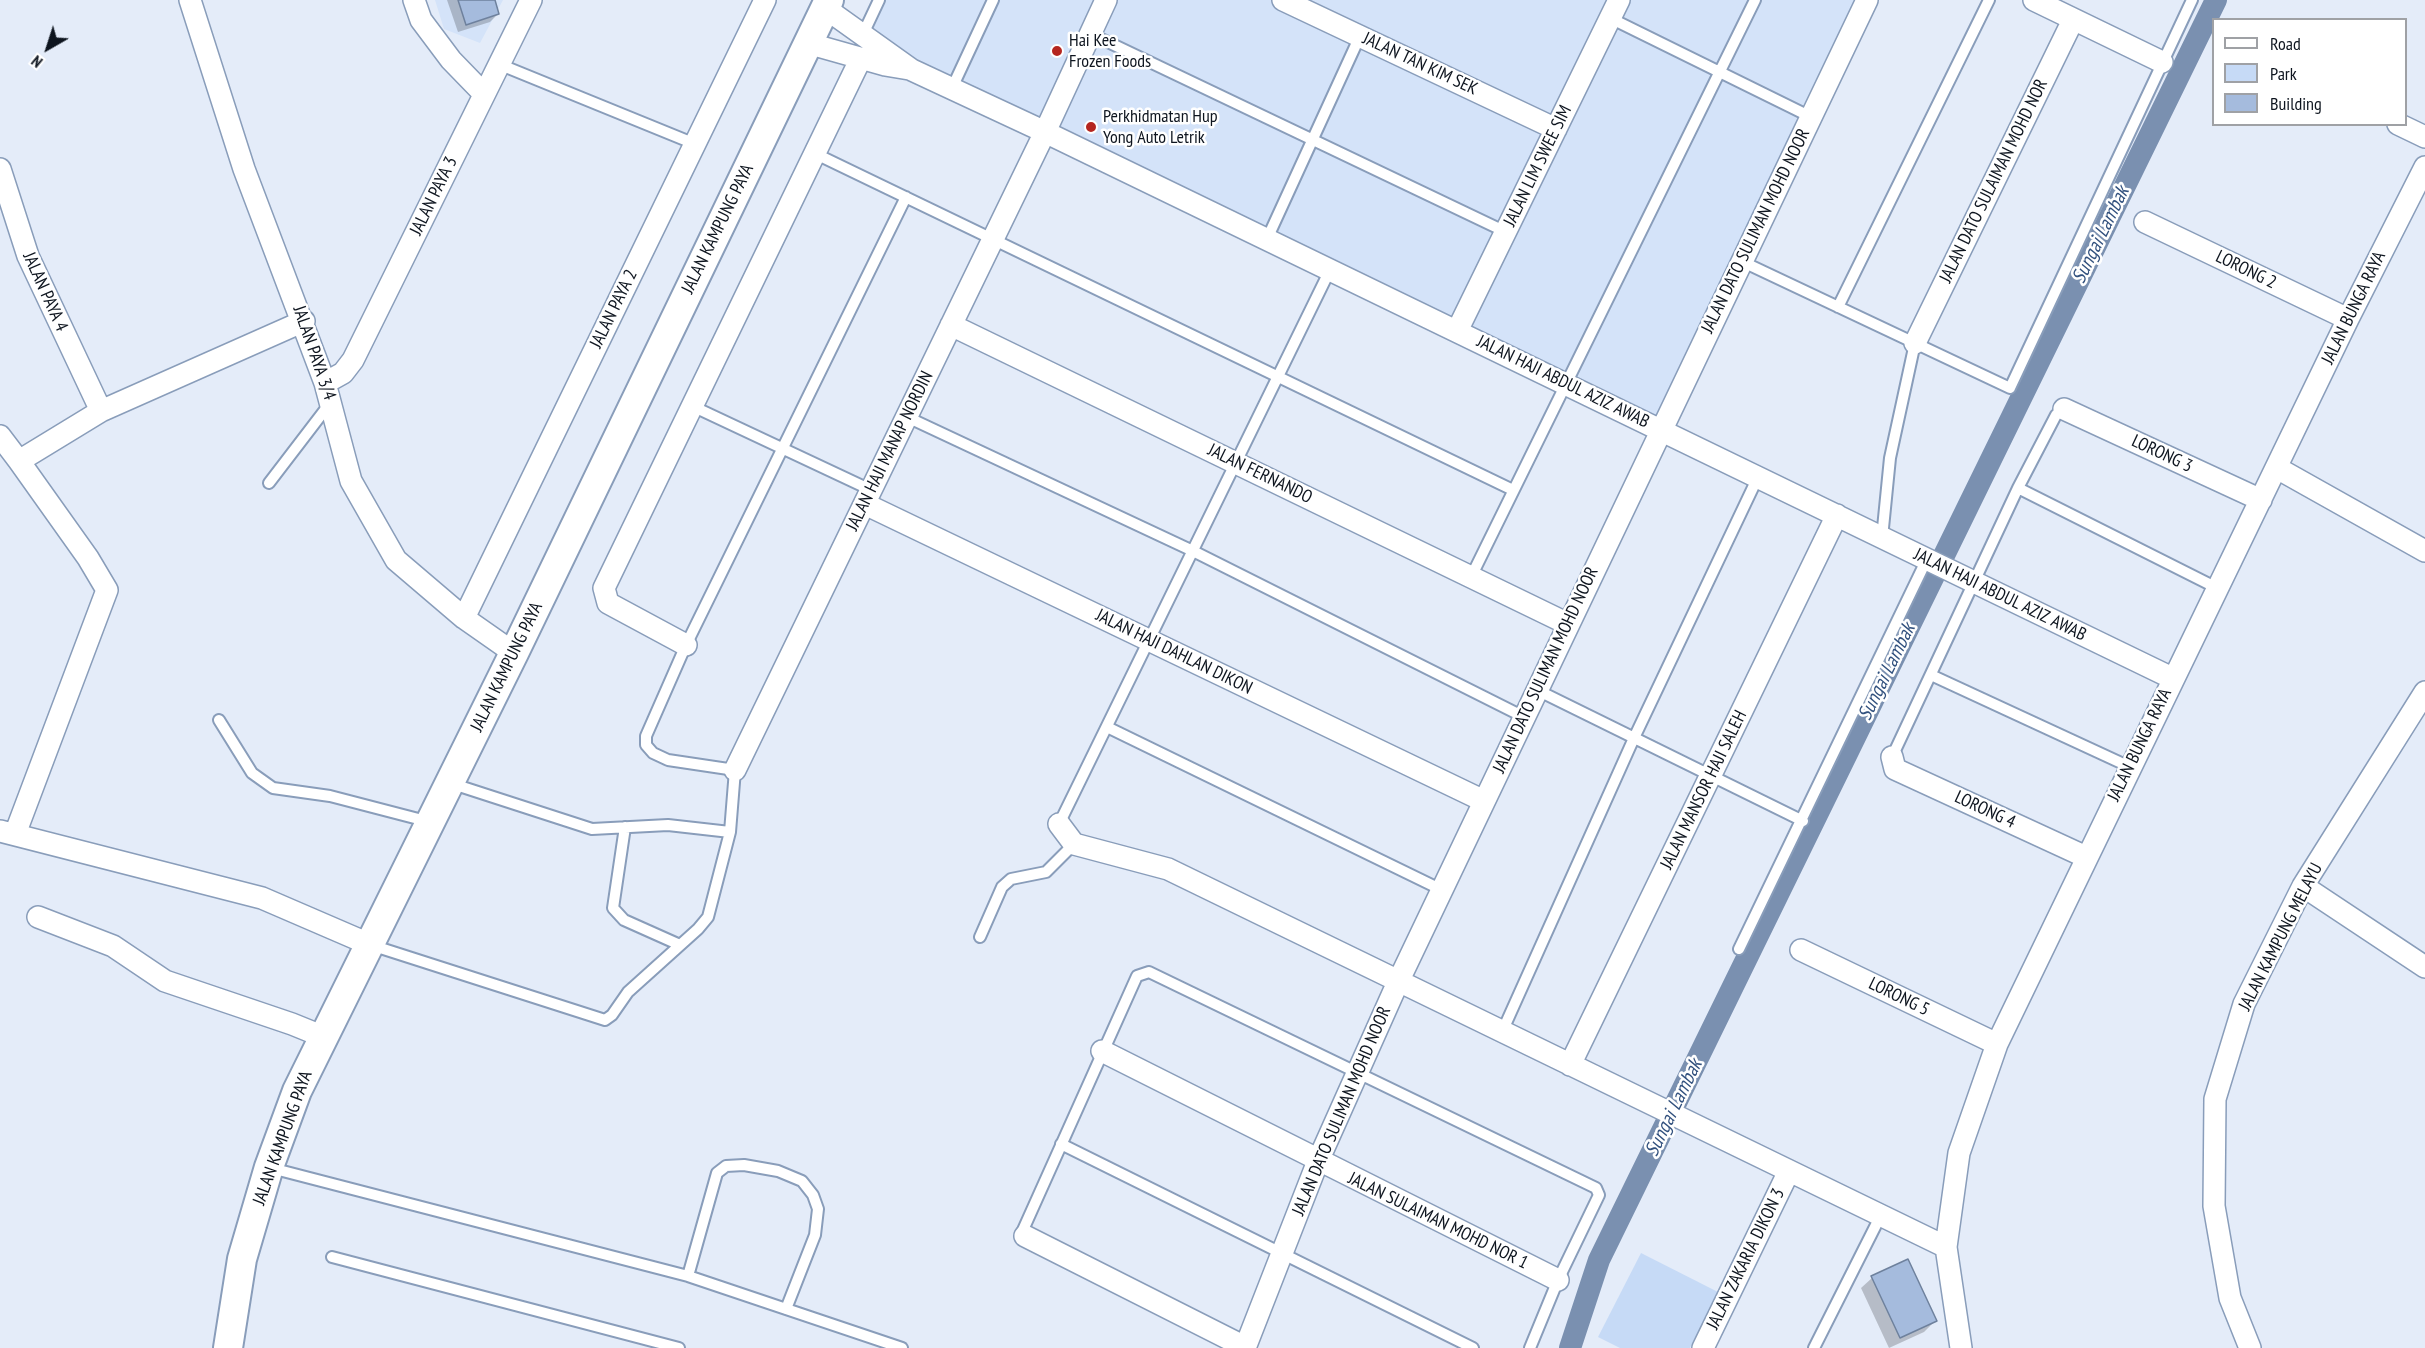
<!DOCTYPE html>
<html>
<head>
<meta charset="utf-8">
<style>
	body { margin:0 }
	#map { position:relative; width:2425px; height:1348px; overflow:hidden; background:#e4ecf9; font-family:"PT Sans Narrow",sans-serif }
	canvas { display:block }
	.legend { position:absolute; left:2212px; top:18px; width:195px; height:108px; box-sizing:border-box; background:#fff; border:2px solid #9fa1a5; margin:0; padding:8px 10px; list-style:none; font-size:18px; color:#0e151f }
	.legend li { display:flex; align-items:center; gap:12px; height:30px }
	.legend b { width:30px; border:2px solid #9fa1a5 }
	.north { position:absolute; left:18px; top:18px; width:60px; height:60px; -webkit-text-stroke:4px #fff; paint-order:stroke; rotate:219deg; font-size:16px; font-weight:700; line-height:24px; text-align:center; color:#0e151f }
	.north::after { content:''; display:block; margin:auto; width:21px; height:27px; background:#0e151f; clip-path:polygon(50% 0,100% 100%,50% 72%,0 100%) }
</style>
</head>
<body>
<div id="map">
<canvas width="2425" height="1348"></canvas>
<ul class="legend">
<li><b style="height:8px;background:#fff"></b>Road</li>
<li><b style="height:16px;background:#c6daf6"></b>Park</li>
<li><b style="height:16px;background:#a5bbdd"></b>Building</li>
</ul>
<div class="north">N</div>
</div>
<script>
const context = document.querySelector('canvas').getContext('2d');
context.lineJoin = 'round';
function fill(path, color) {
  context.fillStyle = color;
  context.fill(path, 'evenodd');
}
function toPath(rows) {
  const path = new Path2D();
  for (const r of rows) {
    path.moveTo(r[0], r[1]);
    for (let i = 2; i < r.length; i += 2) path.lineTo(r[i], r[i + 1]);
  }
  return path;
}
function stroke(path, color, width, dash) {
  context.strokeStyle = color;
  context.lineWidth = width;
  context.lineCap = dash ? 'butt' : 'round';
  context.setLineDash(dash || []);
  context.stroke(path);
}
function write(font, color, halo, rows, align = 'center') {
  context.font = font + ' "PT Sans Narrow",sans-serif';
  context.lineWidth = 5;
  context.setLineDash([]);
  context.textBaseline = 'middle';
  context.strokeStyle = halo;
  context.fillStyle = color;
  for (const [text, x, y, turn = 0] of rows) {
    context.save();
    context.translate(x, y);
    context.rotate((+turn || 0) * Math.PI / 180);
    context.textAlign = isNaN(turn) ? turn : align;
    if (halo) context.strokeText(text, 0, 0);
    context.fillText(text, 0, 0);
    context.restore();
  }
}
const built = toPath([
	[435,0,503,0,480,43,444,29],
	[873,0,1876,0,1672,426,914,62,862,23]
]);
const green = toPath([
	[1641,1253,1718,1292,1690,1348,1620,1348,1598,1337]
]);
const shadow = toPath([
	[447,0,493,0,498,14,490,22,458,32],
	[1872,1278,1935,1321,1924,1332,1889,1348,1861,1288]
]);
const canal = toPath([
	[1570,1348,1599,1260,2216,0]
]);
const building = toPath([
	[458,0,495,0,499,14,466,25,458,0],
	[1908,1259,1937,1321,1900,1338,1871,1276,1908,1259]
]);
const lane = toPath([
	[1610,18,1811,117],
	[863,34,879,0],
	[1091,34,1506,232],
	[501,65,695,144],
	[952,88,993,0],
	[816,154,1513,490],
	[1267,239,1360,36],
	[1741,261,2010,388,2192,0],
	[1838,307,1989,0],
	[690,405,871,490],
	[2064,409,2056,415,2018,488,2217,588],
	[907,417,1193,551,1524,717],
	[269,483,331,402],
	[1882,538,1890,458,1915,343],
	[1471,577,1755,0],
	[1931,675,2130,767],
	[1537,690,1803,821],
	[219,720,252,773,273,788,330,796,430,822],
	[1107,727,1442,890],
	[1892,757,2018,488],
	[450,783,592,829,668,825,730,832],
	[1059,824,1330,270],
	[625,827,613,908,624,920,680,945],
	[980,937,1002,887,1011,879,1046,872,1074,844],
	[371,945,605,1020,612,1015,628,992,698,929,708,917,730,832,735,770,668,760,653,753,646,745,646,736,686,645,906,197],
	[1739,949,1927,559],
	[1502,1032,1634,738,1758,477],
	[1061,1144,1473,1348],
	[271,1168,688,1276,902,1348],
	[1025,1236,1023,1230,1137,976,1149,972,1596,1188,1599,1195,1558,1280,1530,1348],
	[332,1257,679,1348],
	[688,1276,717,1173,726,1166,744,1165,778,1171,802,1181,813,1195,818,1209,815,1235,786,1309],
	[1814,1348,1881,1215]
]);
const street = toPath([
	[190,0,244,169,325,383,351,481,396,560,464,618,514,653],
	[414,0,421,20,451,60,484,94],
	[1283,0,1556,129],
	[2034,0,2162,62],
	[825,8,912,70,1045,132,2172,678],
	[807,43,885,65,909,69],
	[2398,124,2425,137],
	[0,169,28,256,101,411],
	[2145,222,2348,319],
	[951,325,1568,624],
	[1457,331,1619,0],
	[1915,343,2073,20],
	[325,383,343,373,353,360,531,0],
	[2064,409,2261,500],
	[0,436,19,461,101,411,304,321],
	[2277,468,2425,551],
	[865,504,1484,801],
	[464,618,765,0],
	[686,645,608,603,604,588,861,58],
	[1892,757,1895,769,2086,857],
	[735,770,1045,132,1106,0],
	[1059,824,1074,844,1168,869,1946,1247],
	[0,831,262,898,371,945],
	[15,834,107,590,88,558,19,461],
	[2303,886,2425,967],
	[38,917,113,946,165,981,292,1024,324,1037],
	[1801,950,1997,1044],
	[1102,1051,1558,1280],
	[1570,1065,1837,515],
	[1025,1236,1245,1347],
	[1245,1348,1318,1161,1398,982,1867,0],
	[1703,1348,1789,1171],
	[1961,1348,1946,1247,1959,1153,1997,1044,2348,319,2425,167],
	[2250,1348,2230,1298,2214,1206,2215,1099,2244,1004,2303,886,2425,692]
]);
const secondary = toPath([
	[228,1348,242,1259,269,1167,297,1091,514,653,829,0]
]);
const markers = [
	[1057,51,6,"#b52620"],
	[1091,127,6,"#b52620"]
];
const poiNames = [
	["Hai Kee",1069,41],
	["Frozen Foods",1069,62],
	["Perkhidmatan Hup",1103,117],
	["Yong Auto Letrik",1103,138]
];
const streetNames = [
	["JALAN TAN KIM SEK",1420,64,25],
	["JALAN LIM SWEE SIM",1538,166,-64],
	["JALAN DATO SULAIMAN MOHD NOR",1994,181,-64],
	["JALAN PAYA 3",434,196,-64],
	["JALAN KAMPUNG PAYA",718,229,-64],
	["JALAN DATO SULIMAN MOHD NOOR",1756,231,-64],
	["LORONG 2",2246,270,26],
	["JALAN PAYA 4",45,292,66],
	["JALAN BUNGA RAYA",2354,308,-64],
	["JALAN PAYA 2",614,309,-64],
	["JALAN PAYA 3/4",314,353,71],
	["JALAN HAJI ABDUL AZIZ AWAB",1563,382,26],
	["JALAN HAJI MANAP NORDIN",890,451,-64],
	["LORONG 3",2162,454,25],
	["JALAN FERNANDO",1260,474,26],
	["JALAN HAJI ABDUL AZIZ AWAB",2000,595,26],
	["JALAN HAJI DAHLAN DIKON",1174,652,26],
	["JALAN KAMPUNG PAYA",507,667,-64],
	["JALAN DATO SULIMAN MOHD NOOR",1546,670,-65],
	["JALAN BUNGA RAYA",2140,745,-64],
	["JALAN MANSOR HAJI SALEH",1704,790,-64],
	["LORONG 4",1985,810,25],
	["JALAN KAMPUNG MELAYU",2281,937,-63],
	["LORONG 5",1899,997,26],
	["JALAN DATO SULIMAN MOHD NOOR",1342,1111,-67],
	["JALAN KAMPUNG PAYA",283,1138,-70],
	["JALAN SULAIMAN MOHD NOR 1",1438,1221,26],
	["JALAN ZAKARIA DIKON 3",1746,1259,-64]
];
const waterNames = [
	["Sungai Lambak",2101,235,-64],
	["Sungai Lambak",1887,672,-64],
	["Sungai Lambak",1674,1108,-64]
];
fill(built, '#d4e3f9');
fill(green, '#c6daf6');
fill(shadow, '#0003');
stroke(canal, '#7a90b0', 22);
fill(building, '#a5bbdd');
stroke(building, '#6e819d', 1.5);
stroke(lane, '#899dba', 14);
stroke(street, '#899dba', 24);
stroke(secondary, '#899dba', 32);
stroke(lane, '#fff', 10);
stroke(street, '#fff', 21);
stroke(secondary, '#fff', 28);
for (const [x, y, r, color] of markers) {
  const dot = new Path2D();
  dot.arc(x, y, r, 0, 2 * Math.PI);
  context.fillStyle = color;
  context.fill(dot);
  stroke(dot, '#fff', 2);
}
write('18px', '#0e151f', '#fff', poiNames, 'left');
write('18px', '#0e151f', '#fff', streetNames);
write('italic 20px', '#32517e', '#fff', waterNames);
</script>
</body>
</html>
